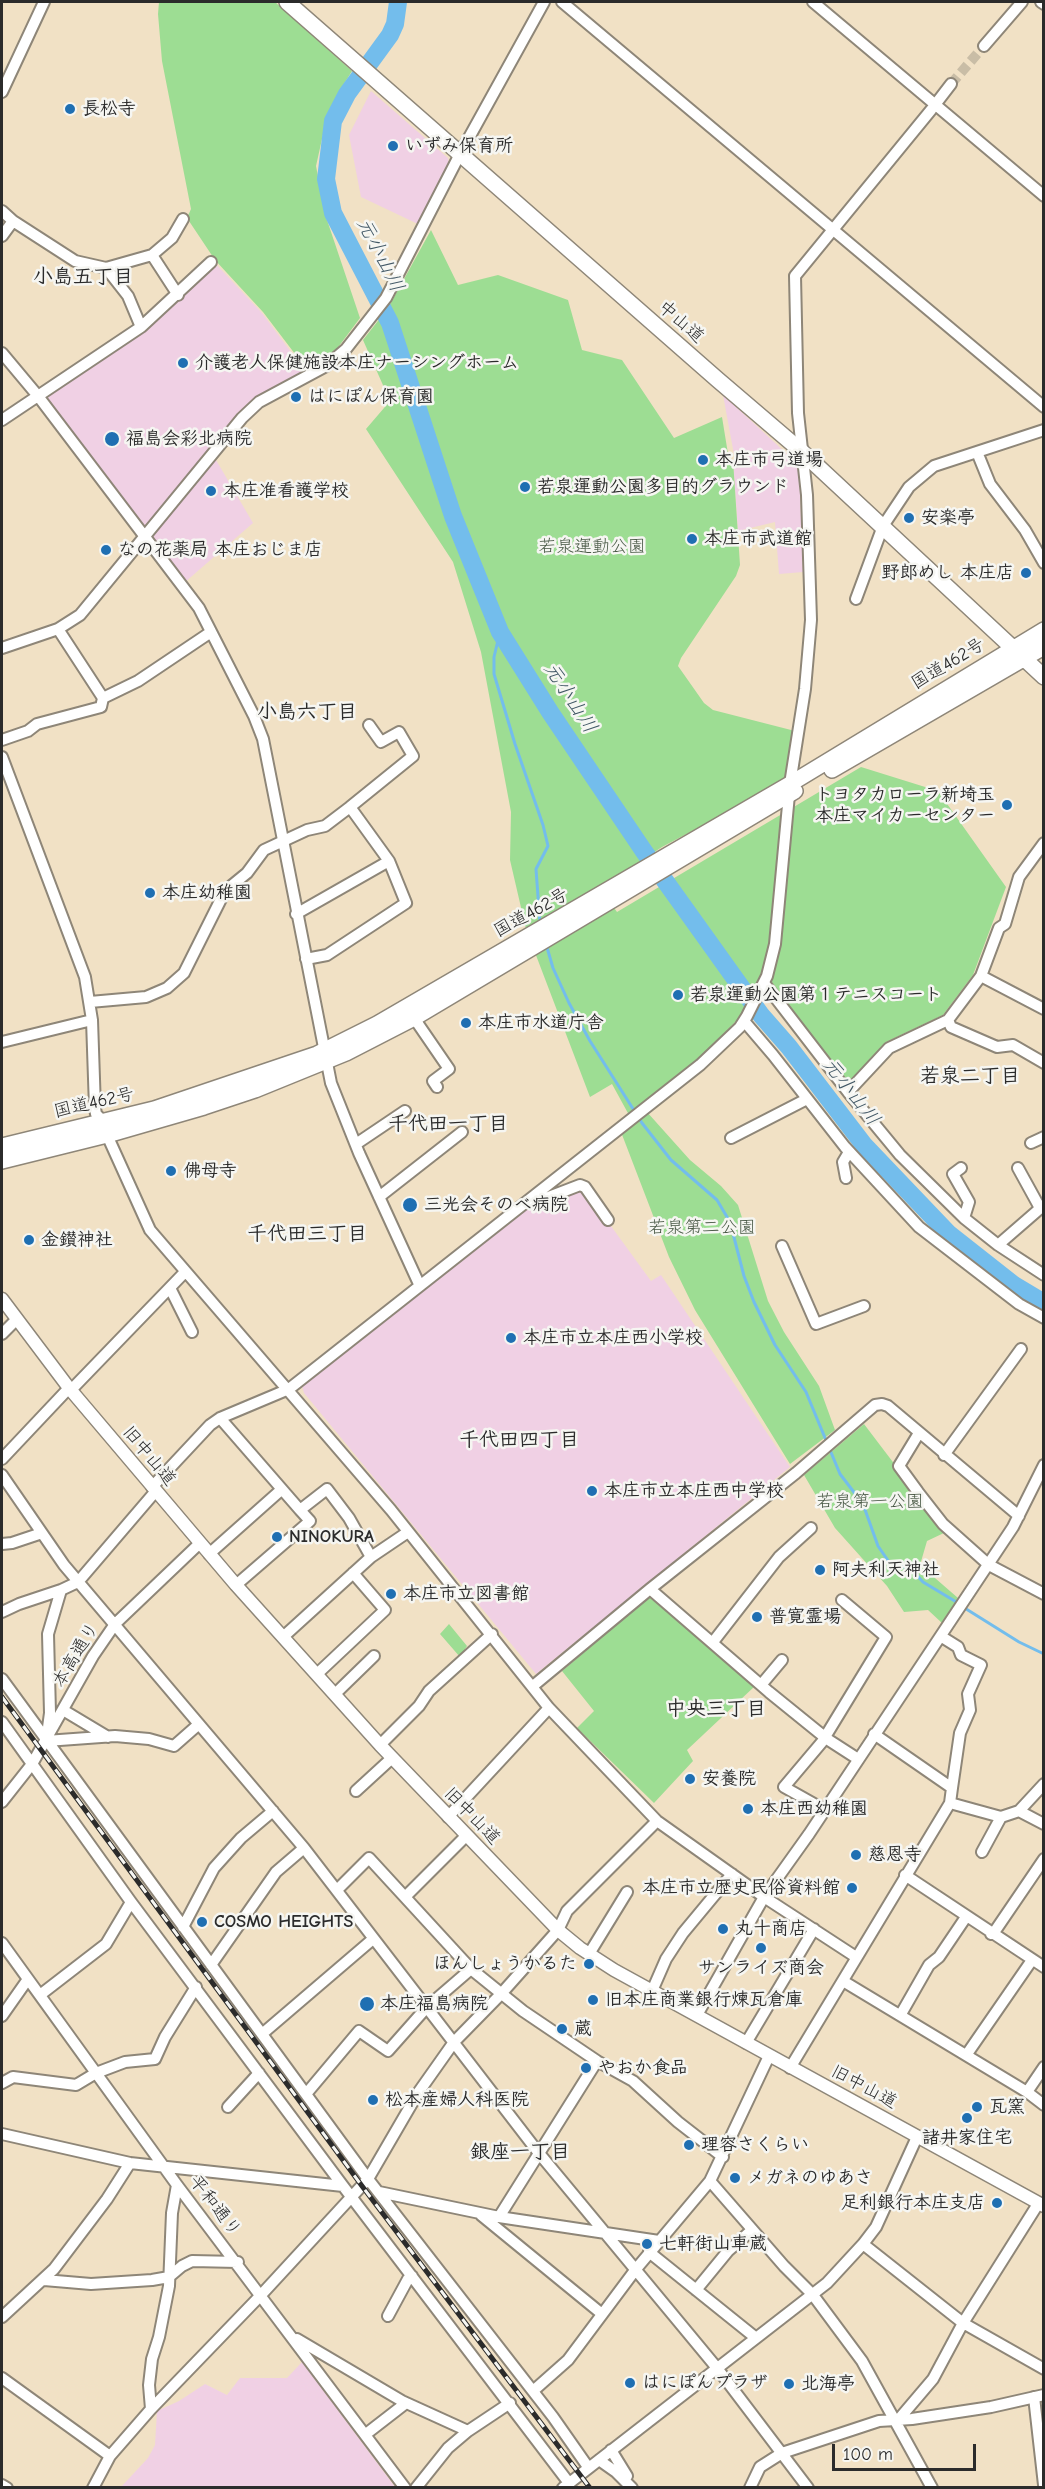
<!DOCTYPE html>
<html>
<head>
<meta charset="utf-8">
<style>
	body { margin:0 }
	#map { position:relative; width:1045px; height:2489px; overflow:hidden; background:#f1e1c5; font-family:"Comic Neue",sans-serif }
	canvas { display:block }
	.frame { position:absolute; inset:0; border:3px solid #2b2b2b; pointer-events:none }
	.scale { position:absolute; left:832px; top:2444px; width:144px; height:27px; box-sizing:border-box; border:3px solid #2b2b2b; border-top:0; padding-left:8px; font-size:18px; line-height:21px; white-space:nowrap; color:#2b2b2b; -webkit-text-stroke:4px #f6f6f2; paint-order:stroke }
</style>
</head>
<body>
<div id="map">
<canvas width="1045" height="2489"></canvas>
<div class="frame"></div>
<div class="scale">100 m</div>
</div>
<script>
const context = document.querySelector('canvas').getContext('2d');
context.lineJoin = 'round';
function fill(path, color) {
  context.fillStyle = color;
  context.fill(path, 'evenodd');
}
function toPath(rows) {
  const path = new Path2D();
  for (const r of rows) {
    path.moveTo(r[0], r[1]);
    for (let i = 2; i < r.length; i += 2) path.lineTo(r[i], r[i + 1]);
  }
  return path;
}
function stroke(path, color, width, dash) {
  context.strokeStyle = color;
  context.lineWidth = width;
  context.lineCap = dash ? 'butt' : 'round';
  context.setLineDash(dash || []);
  context.stroke(path);
}
function write(font, color, halo, rows, align = 'center') {
  context.font = font + ' "Comic Neue","Klee One",sans-serif';
  context.lineWidth = 5;
  context.setLineDash([]);
  context.textBaseline = 'middle';
  context.strokeStyle = halo;
  context.fillStyle = color;
  for (const [text, x, y, turn = 0] of rows) {
    context.save();
    context.translate(x, y);
    context.rotate((+turn || 0) * Math.PI / 180);
    context.textAlign = isNaN(turn) ? turn : align;
    if (halo) context.strokeText(text, 0, 0);
    context.fillText(text, 0, 0);
    context.restore();
  }
}
const built = toPath([
	[371,91,448,158,449,164,420,225,361,197,349,135],
	[215,263,262,313,306,372,263,393,254,400,146,531,44,399,44,395,138,333],
	[723,395,799,465,803,572,779,574,775,522,738,531,733,460,735,460],
	[213,459,216,460,253,523,184,583,153,540,152,534],
	[584,1189,651,1281,661,1275,790,1467,536,1674,304,1393,302,1386,532,1203],
	[302,2362,395,2487,121,2487,148,2458,155,2445,157,2411,179,2401,205,2384,227,2395,240,2378,287,2378]
]);
const green = toPath([
	[159,2,275,2,352,71,339,92,324,130,316,166,326,217,360,318,333,354,308,371,263,312,215,260,187,218,191,209,162,61,158,14],
	[431,230,458,285,498,275,568,300,582,350,622,360,674,438,722,417,729,460,733,460,740,565,736,576,681,658,678,666,704,703,713,710,795,731,788,780,662,847,600,888,617,912,861,767,938,791,1006,887,973,975,943,1015,886,1042,850,1086,771,981,761,978,741,1016,706,1052,629,1115,612,1084,590,1097,526,929,510,860,511,812,481,652,453,562,366,429,390,401,363,340,388,308],
	[647,1112,690,1160,721,1186,738,1205,768,1301,784,1332,819,1386,835,1430,790,1464,695,1310,669,1257,621,1132],
	[864,1424,946,1532,927,1541,920,1565,958,1598,942,1623,928,1610,904,1612,887,1586,835,1528,804,1475],
	[649,1597,755,1686,687,1750,693,1761,654,1803,577,1728,594,1711,562,1671],
	[449,1624,467,1646,465,1649,466,1651,460,1657,440,1634]
]);
const stream = toPath([
	[500,632,494,657,494,674,515,744,543,825,548,846,536,869,540,924],
	[546,944,553,968,569,1003,590,1041,642,1123,671,1160,717,1200,730,1222,744,1276,754,1302,775,1345,806,1392,840,1474,863,1504,878,1546,889,1562,911,1569,923,1582,958,1603],
	[963,1607,1019,1642,1044,1654]
]);
const river = toPath([
	[398,2,395,24,390,35,347,94,333,121,326,179,333,213,390,323,453,516,500,632,550,712,643,850,761,1015,789,1047,864,1145,948,1233,1014,1285,1044,1303]
]);
const minorTunnel = toPath([
	[951,84,984,46]
]);
const minor = toPath([
	[562,2,1044,407],
	[813,2,1044,196],
	[1041,2,1044,4],
	[984,46,1022,2],
	[2,92,44,2],
	[2,211,13,221,75,261,106,268,152,255,172,238,183,219],
	[2,236,13,221],
	[152,255,178,295],
	[106,268,128,296,141,327],
	[2,353,38,396,199,608,254,716,263,739,331,1083,359,1153,419,1284],
	[2,420,141,327,211,262],
	[977,452,990,484,1025,530,1044,563],
	[856,599,883,526,909,487,934,466,1044,430],
	[2,648,58,629,80,615,242,418,259,402,326,366,346,349,386,298,460,154,544,2],
	[103,698,138,681,211,632],
	[2,740,28,731,37,724,101,707,103,698,58,629],
	[2,757,85,977,92,1020,95,1108,96,1114,104,1122],
	[350,807,413,756,399,732,381,742,369,725],
	[296,914,389,861],
	[981,976,1044,1009],
	[764,983,848,1092,889,1048,948,1020,981,976,999,928,1005,924,1019,877,1044,843],
	[90,1002,146,997,167,988,184,973,225,891,247,873,264,850,307,830,325,826,350,807,389,861,406,903,327,955,306,959],
	[414,1018,449,1069,433,1081,437,1087],
	[948,1020,951,1027,997,1047,1013,1045,1044,1063],
	[744,1021,773,1055,845,1147,919,1227,1019,1304,1044,1318],
	[2,1042,92,1020],
	[848,1092,900,1155,964,1218,998,1245,1044,1275],
	[107,1135,150,1230,391,1510,549,1708,657,1821,764,1897,856,1957],
	[731,1138,807,1099],
	[1031,1143,1044,1137],
	[356,1144,405,1111],
	[961,1168,953,1174,969,1202,964,1218],
	[1018,1168,1040,1208],
	[846,1178,843,1162,849,1152],
	[379,1197,462,1132],
	[530,1201,541,1200,580,1185,585,1187,608,1220],
	[998,1245,1044,1205],
	[782,1246,816,1324,864,1306],
	[170,1288,192,1332],
	[2,1334,17,1319],
	[71,1390,185,1272],
	[220,1418,300,1510,327,1489,349,1518,371,1557],
	[919,1433,899,1466,918,1492,943,1524,989,1565,1044,1594],
	[944,1455,1021,1349],
	[2,1459,69,1388],
	[2,1475,64,1565,304,1848,538,2152,717,2368,808,2488],
	[152,1487,210,1425,220,1418,289,1389,700,1065,740,1027,747,1016,767,976,775,944,790,784,805,689,811,620,807,495,798,413,795,276,931,110,951,84],
	[2,1544,12,1543,42,1533],
	[209,1554,281,1490],
	[236,1585,310,1521,300,1510],
	[650,1589,769,1692,827,1739,858,1759],
	[2,1612,19,1604,61,1590,78,1582,155,1492],
	[283,1637,371,1557,408,1532],
	[942,1637,958,1647,961,1655,981,1665,968,1694,970,1710,960,1733,952,1788],
	[713,1642,779,1557,811,1528],
	[317,1674,385,1610,353,1573],
	[2,1679,368,2179,553,2417,588,2467],
	[761,1685,782,1660],
	[533,1686,650,1589,796,1473,875,1405,882,1404,888,1406,1019,1516],
	[335,1694,374,1656],
	[63,1710,108,1737],
	[2,1722,131,1902,343,2186,569,2483],
	[47,1735,50,1713,48,1634,61,1590],
	[46,1741,115,1736,149,1739,174,1746,199,1724],
	[380,1745,419,1706,429,1691,492,1634],
	[356,1791,392,1758],
	[2,1802,32,1764,93,1656,115,1624,200,1543],
	[950,1803,1001,1817,1019,1811,1044,1784],
	[825,1810,784,1787,822,1742,886,1637,842,1600],
	[1019,1811,1044,1824],
	[448,1817,549,1708],
	[982,1852,1001,1817],
	[905,1875,1044,1967],
	[337,1890,369,1858,471,1969,523,2011,597,2061,633,2081,678,2122,723,2157],
	[405,1897,466,1836],
	[183,1927,214,1868,241,1838,273,1811],
	[991,1934,995,1931,1044,1859],
	[2,1943,177,2185,405,2488],
	[589,1954,627,1892],
	[211,1965,276,1872,304,1848],
	[843,1981,1027,2092,1044,2105],
	[652,1991,666,1959,683,1933,732,1874],
	[40,1995,106,1944,131,1902],
	[901,2014,929,1965,939,1957,966,1917],
	[697,2015,764,1897,809,1834,1013,1527,1044,1465],
	[2,2016,28,1979],
	[262,2034,373,1939],
	[746,2043,814,1929],
	[967,2054,1032,1960],
	[790,2068,950,1803,952,1788,874,1734],
	[2,2083,13,2077,76,2085,96,2073,125,2062,155,2059,165,2037,196,1987],
	[1027,2092,1044,2067],
	[306,2094,359,2031,388,2051,427,2007,471,1969],
	[228,2107,259,2073],
	[2,2134,130,2163,343,2186],
	[710,2181,784,2266,813,2295,862,2361,932,2488],
	[379,2192,499,2217,659,2241],
	[481,2215,602,2314],
	[499,2217,597,2061],
	[863,2244,963,2323,1044,2369],
	[649,2252,756,2338],
	[44,2280,91,2284,152,2280,169,2277,182,2266,192,2261,238,2262],
	[696,2290,728,2251,752,2230],
	[388,2316,408,2279,412,2276],
	[2,2317,54,2269,107,2199,130,2163],
	[297,2339,402,2401,468,2431],
	[2,2378,110,2456],
	[533,2391,568,2360,636,2269,710,2181,769,2056],
	[1034,2397,1044,2485],
	[151,2409,149,2385,152,2359,159,2337,169,2286,172,2213,177,2185],
	[899,2419,933,2379,963,2323,1038,2204],
	[366,2434,406,2403],
	[611,2450,627,2476],
	[599,2460,616,2472,632,2488],
	[2,2485,7,2488],
	[93,2488,110,2456,151,2409,261,2295,368,2179,418,2093,454,2042,501,1994,558,1930,567,1911,657,1821],
	[416,2488,448,2448,468,2431,510,2403],
	[563,2488,827,2283,863,2244,876,2227,917,2137],
	[750,2488,760,2467,782,2453,879,2421,912,2419,991,2407,1044,2395]
]);
const major = toPath([
	[2,1299,69,1388,236,1585,380,1745,558,1930,580,1948,614,1970,1044,2206]
]);
const highway = toPath([
	[287,2,718,380,800,450,1044,677],
	[832,770,1044,647],
	[2,1146,154,1109,317,1054,377,1024,790,784,1044,630],
	[2,1161,107,1135,204,1107,255,1090,346,1053,414,1018,795,791]
]);
const rail = toPath([
	[2,1697,362,2186,590,2488]
]);
const markers = [
	[70,109,6,"#1f6fb2"],
	[393,146,6,"#1f6fb2"],
	[183,363,6,"#1f6fb2"],
	[296,397,6,"#1f6fb2"],
	[112,439,8,"#1f6fb2"],
	[703,460,6,"#1f6fb2"],
	[525,487,6,"#1f6fb2"],
	[211,491,6,"#1f6fb2"],
	[909,518,6,"#1f6fb2"],
	[692,539,6,"#1f6fb2"],
	[106,550,6,"#1f6fb2"],
	[1026,573,6,"#1f6fb2"],
	[1007,805,6,"#1f6fb2"],
	[150,893,6,"#1f6fb2"],
	[678,995,6,"#1f6fb2"],
	[466,1023,6,"#1f6fb2"],
	[171,1171,6,"#1f6fb2"],
	[410,1205,8,"#1f6fb2"],
	[29,1240,6,"#1f6fb2"],
	[511,1338,6,"#1f6fb2"],
	[592,1491,6,"#1f6fb2"],
	[277,1537,6,"#1f6fb2"],
	[820,1570,6,"#1f6fb2"],
	[391,1594,6,"#1f6fb2"],
	[757,1617,6,"#1f6fb2"],
	[690,1779,6,"#1f6fb2"],
	[748,1809,6,"#1f6fb2"],
	[856,1855,6,"#1f6fb2"],
	[852,1888,6,"#1f6fb2"],
	[202,1922,6,"#1f6fb2"],
	[723,1929,6,"#1f6fb2"],
	[761,1948,6,"#1f6fb2"],
	[589,1964,6,"#1f6fb2"],
	[593,2000,6,"#1f6fb2"],
	[367,2004,8,"#1f6fb2"],
	[562,2029,6,"#1f6fb2"],
	[586,2068,6,"#1f6fb2"],
	[373,2100,6,"#1f6fb2"],
	[977,2107,6,"#1f6fb2"],
	[967,2118,6,"#1f6fb2"],
	[689,2145,6,"#1f6fb2"],
	[735,2178,6,"#1f6fb2"],
	[997,2203,6,"#1f6fb2"],
	[647,2244,6,"#1f6fb2"],
	[630,2383,6,"#1f6fb2"],
	[789,2384,6,"#1f6fb2"]
];
const poiNames = [
	["長松寺",82,109],
	["いずみ保育所",405,146],
	["介護老人保健施設本庄ナーシングホーム",195,363],
	["はにぽん保育園",308,397],
	["福島会彩北病院",126,439],
	["本庄市弓道場",715,460],
	["若泉運動公園多目的グラウンド",537,487],
	["本庄准看護学校",223,491],
	["安楽亭",921,518],
	["本庄市武道館",704,539],
	["なの花薬局 本庄おじま店",118,550],
	["野郎めし 本庄店",1014,573,"right"],
	["トヨタカローラ新埼玉",995,795,"right"],
	["本庄マイカーセンター",995,816,"right"],
	["本庄幼稚園",162,893],
	["若泉運動公園第１テニスコート",690,995],
	["本庄市水道庁舎",478,1023],
	["佛母寺",183,1171],
	["三光会そのべ病院",424,1205],
	["金鑚神社",41,1240],
	["本庄市立本庄西小学校",523,1338],
	["本庄市立本庄西中学校",604,1491],
	["NINOKURA",289,1537],
	["阿夫利天神社",832,1570],
	["本庄市立図書館",403,1594],
	["普寛霊場",769,1617],
	["安養院",702,1779],
	["本庄西幼稚園",760,1809],
	["慈恩寺",868,1855],
	["本庄市立歴史民俗資料館",840,1888,"right"],
	["COSMO HEIGHTS",214,1922],
	["丸十商店",735,1929],
	["ほんしょうかるた",577,1964,"right"],
	["サンライズ商会",761,1968,"center"],
	["旧本庄商業銀行煉瓦倉庫",605,2000],
	["本庄福島病院",380,2004],
	["蔵",574,2029],
	["やおか食品",598,2068],
	["松本産婦人科医院",385,2100],
	["瓦窯",989,2107],
	["諸井家住宅",967,2138,"center"],
	["理容さくらい",701,2145],
	["メガネのゆあさ",747,2178],
	["足利銀行本庄支店",985,2203,"right"],
	["七軒街山車蔵",659,2244],
	["はにぽんプラザ",642,2383],
	["北海亭",801,2384]
];
const streetNames = [
	["中山道",681,322,41],
	["国道462号",948,664,-31],
	["国道462号",531,913,-29],
	["国道462号",94,1103,-13],
	["旧中山道",149,1456,50],
	["本高通り",76,1655,-59],
	["旧中山道",472,1816,46],
	["旧中山道",864,2087,28],
	["平和通り",215,2206,52]
];
const parkNames = [
	["若泉運動公園",592,547],
	["若泉第二公園",702,1228],
	["若泉第一公園",870,1502]
];
const waterNames = [
	["元小山川",380,255,63],
	["元小山川",570,698,57],
	["元小山川",851,1092,52]
];
const neighbourhoodNames = [
	["小島五丁目",83,277],
	["小島六丁目",307,712],
	["若泉二丁目",970,1076],
	["千代田一丁目",448,1124],
	["千代田三丁目",307,1234],
	["千代田四丁目",519,1440],
	["中央三丁目",716,1709],
	["銀座一丁目",520,2152]
];
fill(built, '#f0d0e4');
fill(green, '#9ddd93');
stroke(stream, '#73bdec', 3);
stroke(river, '#73bdec', 18);
stroke(minorTunnel, '#c9bda6', 10, [10, 5]);
stroke(minor, '#8e8678', 14);
stroke(major, '#8e8678', 15);
stroke(highway, '#8e8678', 18);
stroke(minor, '#fff', 10);
stroke(major, '#fff', 12);
stroke(highway, '#fff', 15);
stroke(rail, '#2b2b2b', 5);
stroke(rail, '#f6f6f2', 3, [9]);
for (const [x, y, r, color] of markers) {
  const dot = new Path2D();
  dot.arc(x, y, r, 0, 2 * Math.PI);
  context.fillStyle = color;
  context.fill(dot);
  stroke(dot, '#f6f6f2', 2);
}
write('bold 18px', '#2b2b2b', '#f6f6f2', poiNames, 'left');
write('18px', '#2b2b2b', '#f6f6f2', streetNames);
write('18px', '#485845', '#f6f6f2', parkNames);
write('italic 20px', '#415765', '#f6f6f2', waterNames);
write('bold 20px', '#2b2b2b', '#f6f6f2', neighbourhoodNames);
</script>
</body>
</html>
